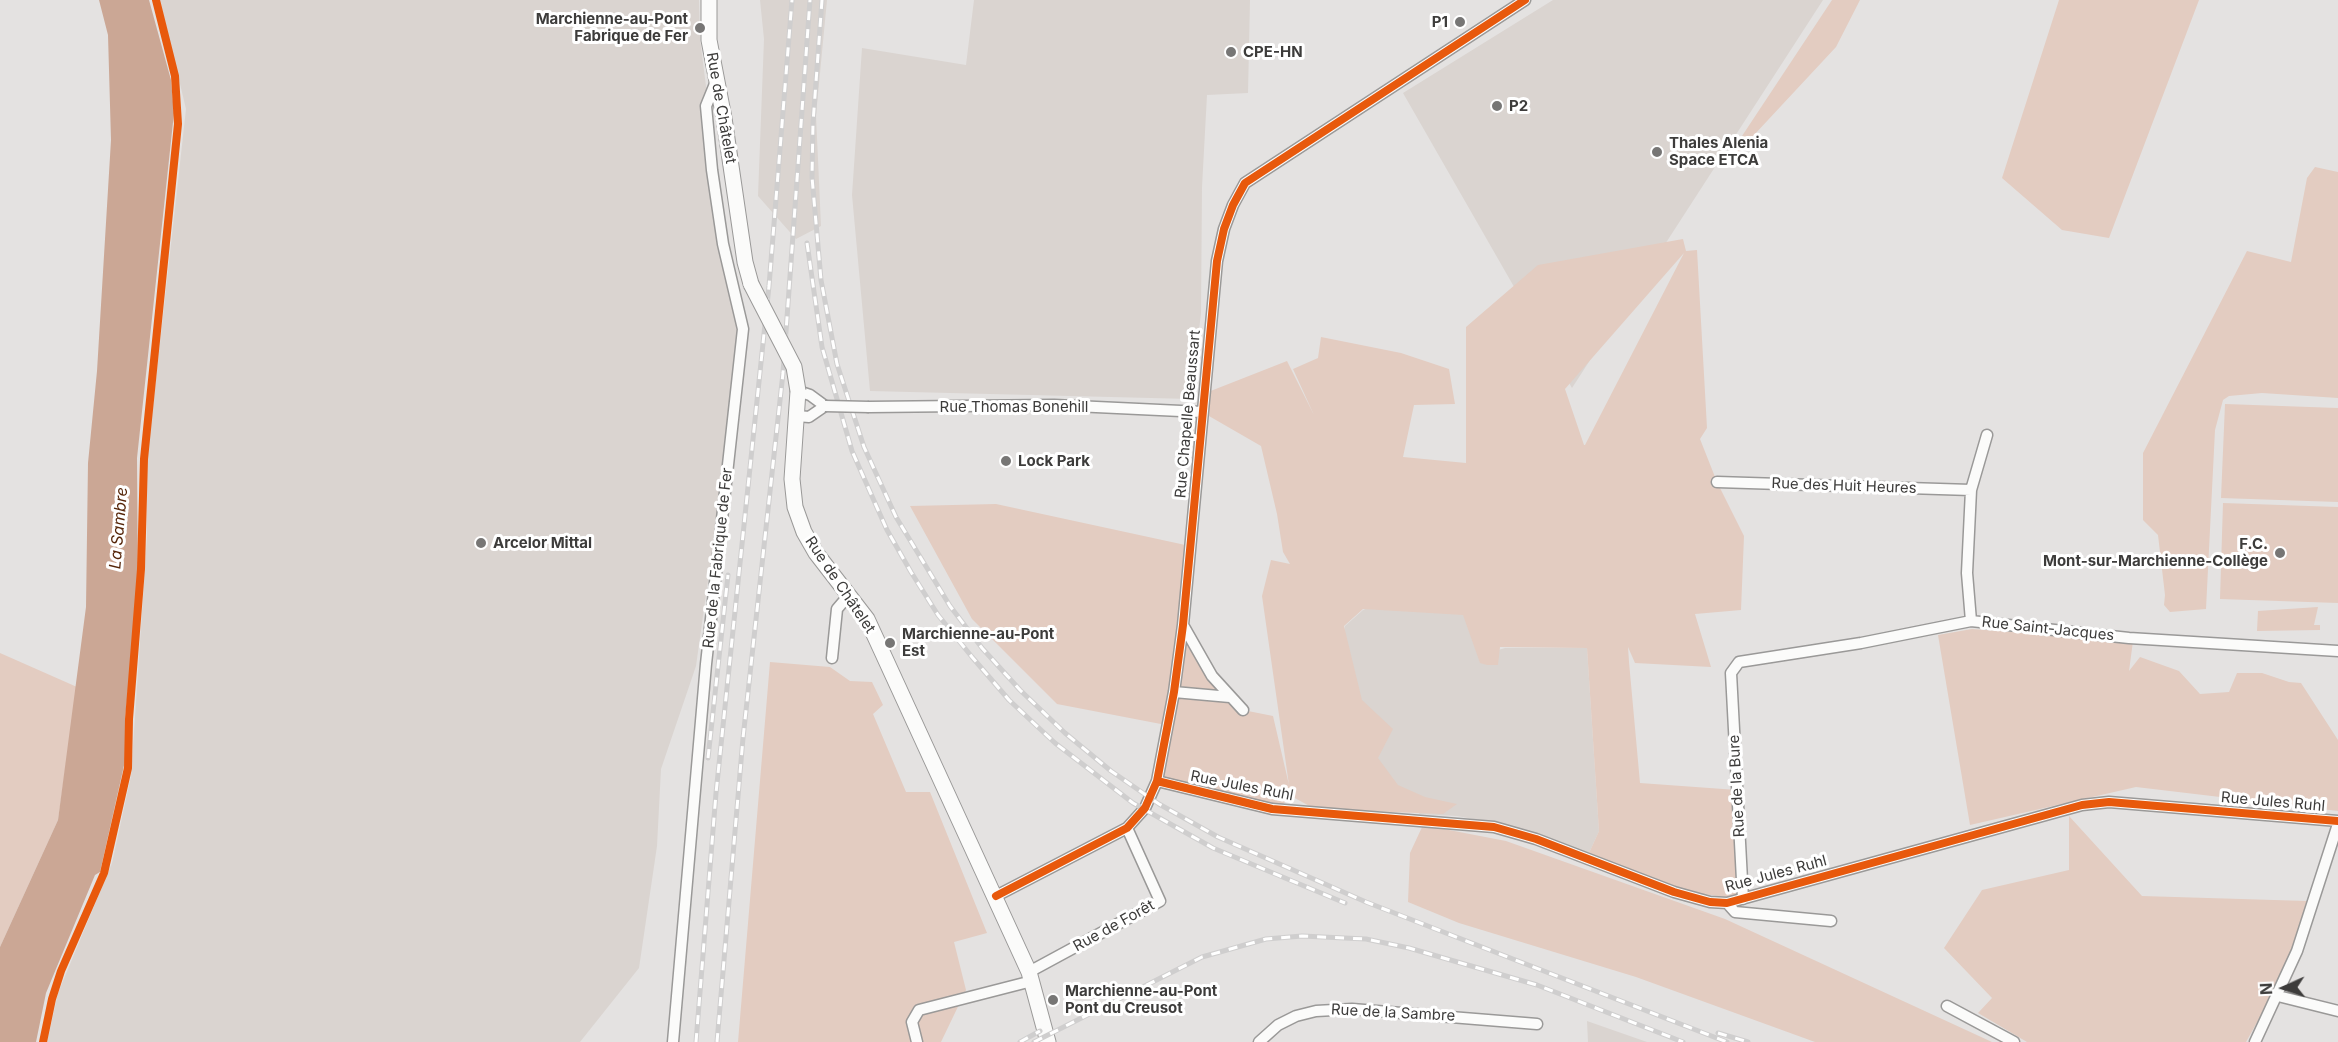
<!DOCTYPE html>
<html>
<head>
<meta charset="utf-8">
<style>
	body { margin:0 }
	#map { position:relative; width:2338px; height:1042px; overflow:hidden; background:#e4e2e1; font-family:Inter,sans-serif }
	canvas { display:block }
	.north { position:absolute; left:2254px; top:958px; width:60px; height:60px; -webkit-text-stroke:4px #fff; paint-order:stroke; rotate:267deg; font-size:16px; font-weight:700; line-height:24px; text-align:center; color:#3d3c3b }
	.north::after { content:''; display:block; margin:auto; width:21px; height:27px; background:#3d3c3b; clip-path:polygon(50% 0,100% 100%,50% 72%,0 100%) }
</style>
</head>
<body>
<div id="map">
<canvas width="2338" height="1042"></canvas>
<div class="north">N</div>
</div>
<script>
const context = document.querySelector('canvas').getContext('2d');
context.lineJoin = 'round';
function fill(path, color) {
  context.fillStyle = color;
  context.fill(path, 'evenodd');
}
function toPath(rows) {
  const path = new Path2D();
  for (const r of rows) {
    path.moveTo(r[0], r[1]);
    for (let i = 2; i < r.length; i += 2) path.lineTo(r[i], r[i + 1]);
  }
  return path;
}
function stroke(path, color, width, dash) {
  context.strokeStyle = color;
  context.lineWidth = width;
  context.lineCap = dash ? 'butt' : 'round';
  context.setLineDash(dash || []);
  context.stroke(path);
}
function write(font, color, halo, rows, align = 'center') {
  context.font = font + ' Inter,sans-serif';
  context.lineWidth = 6;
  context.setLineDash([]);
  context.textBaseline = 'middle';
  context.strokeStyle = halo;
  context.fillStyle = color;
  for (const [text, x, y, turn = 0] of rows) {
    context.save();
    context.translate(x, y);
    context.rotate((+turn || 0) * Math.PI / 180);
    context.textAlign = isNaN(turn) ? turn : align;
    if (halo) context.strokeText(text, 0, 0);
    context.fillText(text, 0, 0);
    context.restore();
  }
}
const built = toPath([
	[160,0,699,0,700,39,718,181,740,310,731,416,696,666,661,769,657,846,639,968,580,1042,47,1042,58,993,112,863,131,776,147,537,147,460,186,109],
	[760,0,827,0,816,115,821,226,796,239,758,196,764,39],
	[974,0,1250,0,1248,93,1207,95,1202,187,1201,313,1191,399,870,391,852,195,862,48,966,65],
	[1553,0,1823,0,1572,388,1403,93],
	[1376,604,1462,607,1482,655,1505,648,1587,648,1599,831,1589,853,1511,826,1457,816,1420,814,1387,793,1342,642,1345,626,1363,610],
	[1587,1021,1647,1042,1588,1042]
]);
const green = toPath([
	[1832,0,1860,0,1836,47,1727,164,1742,136],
	[2059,0,2199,0,2109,238,2062,230,2002,178],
	[2315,167,2338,172,2338,398,2262,393,2229,396,2223,400,2215,430,2206,609,2170,612,2164,605,2165,595,2158,535,2143,520,2143,453,2247,251,2291,262,2307,178],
	[1683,239,1686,251,1697,250,1707,428,1700,439,1717,482,1744,536,1741,610,1695,614,1711,667,1635,663,1628,647,1629,662,1640,783,1737,790,1743,899,1669,890,1589,853,1599,831,1587,648,1500,647,1498,665,1487,665,1480,663,1463,615,1363,609,1344,626,1362,700,1393,729,1378,758,1398,785,1425,797,1457,804,1443,814,1315,809,1291,796,1277,810,1157,781,1166,725,1057,704,972,619,910,506,996,504,1190,546,1182,629,1243,710,1273,716,1289,785,1262,596,1271,560,1290,564,1283,552,1277,514,1261,446,1202,412,1203,394,1287,361,1314,415,1293,369,1318,358,1321,337,1401,353,1449,369,1455,404,1414,405,1403,457,1466,463,1466,327,1538,265],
	[1684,253,1585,445,1584,445,1565,389],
	[2225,404,2338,408,2338,502,2221,498],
	[2223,503,2338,507,2338,603,2220,599],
	[2318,607,2314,625,2320,625,2320,630,2257,631,2258,611],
	[1972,629,2133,641,2129,671,2140,657,2179,671,2200,694,2229,692,2237,673,2262,673,2289,682,2301,683,2338,740,2338,811,2136,787,1970,825,1938,635],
	[0,653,77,687,58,820,0,947],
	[770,662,830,667,850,681,872,682,883,705,873,714,906,792,930,792,987,933,954,942,966,990,941,1042,738,1042],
	[2069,816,2142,896,2307,901,2297,951,2246,1042,2027,1042,1978,1013,1992,998,1944,948,1982,890,2069,870],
	[1423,825,1506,841,1725,919,1992,1042,1815,1042,1636,977,1459,923,1408,902,1410,853]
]);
const water = toPath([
	[99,0,149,0,171,80,174,113,137,458,138,595,125,719,125,761,100,872,95,875,46,993,36,1042,0,1042,0,947,58,820,86,607,88,463,97,371,111,140,108,35]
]);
const minor = toPath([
	[869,407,1054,405,1202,412],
	[797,416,809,417,825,406,810,395,798,391],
	[1717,482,1971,490],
	[1971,621,1967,573,1971,490,1987,435],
	[1183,625,1212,676,1243,710],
	[832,658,837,609,849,595],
	[1174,692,1230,697],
	[1157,781,1272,809,1494,827,1536,839,1674,892,1710,902,1727,903,2082,805,2109,802,2338,821],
	[996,896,1127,828,1145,808,1157,781,1174,692,1183,625,1217,261,1224,229,1233,205,1245,183,1525,0],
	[1743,899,1731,673,1739,662,1861,643,1971,621,2129,638,2338,651],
	[1727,903,1735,912,1831,921],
	[1029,972,1160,901,1127,828],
	[2278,996,2338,1011],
	[1947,1006,2014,1042],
	[673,1042,706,664,743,329,723,244,712,170,706,106,717,79],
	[917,1042,912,1022,919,1010,1032,981],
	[1259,1042,1278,1025,1296,1016,1316,1011,1352,1009,1537,1024],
	[2255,1042,2297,951,2338,824]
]);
const secondary = toPath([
	[709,0,709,40,724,118,745,262,751,284],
	[798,391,792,479,795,507,804,532,816,553,867,619,1029,972,1048,1042]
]);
const rail = toPath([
	[822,0,813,123,812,177,821,280,837,364,864,447,896,517,950,606,982,648,1020,690,1065,733,1111,771,1159,804,1218,837,1366,902,1727,1042],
	[807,243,822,347,852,451,887,530,911,572,938,615,972,657,1009,700,1055,743,1133,803,1213,848,1345,903],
	[708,758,728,575],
	[1718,1033,1748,1042],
	[696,1042,716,793,769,286,792,0],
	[717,1042,743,738,783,373,810,0],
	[1020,1042,1040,1031],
	[1034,1042,1202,957,1266,939,1302,936,1366,939,1409,948,1537,985,1683,1042]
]);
const minorBridge = toPath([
	[825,406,869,407]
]);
const secondaryBridge = toPath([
	[751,284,794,367,798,391]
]);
const cycleway = toPath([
	[1157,781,1272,809,1494,827,1536,839,1674,892,1710,902,1727,903,2082,805,2109,802,2338,821],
	[996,896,1127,828,1145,808,1157,781,1174,692,1183,625,1217,261,1224,229,1233,205,1245,183,1525,0],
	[43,1042,52,999,61,971,104,873,128,768,129,719,141,569,144,459,178,124,175,76,156,0]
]);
const markers = [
	[1460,22,6,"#777675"],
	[700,28,6,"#777675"],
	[1231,52,6,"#777675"],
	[1497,106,6,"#777675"],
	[1657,152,6,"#777675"],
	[1006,461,6,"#777675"],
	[481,543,6,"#777675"],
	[2280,553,6,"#777675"],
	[890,643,6,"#777675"],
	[1053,1000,6,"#777675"]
];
const poiNames = [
	["Marchienne-au-Pont",688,19,"right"],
	["Fabrique de Fer",688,36,"right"],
	["P1",1448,22,"right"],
	["CPE-HN",1243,52],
	["P2",1509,106],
	["Thales Alenia",1669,143],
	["Space ETCA",1669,160],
	["Lock Park",1018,461],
	["Arcelor Mittal",493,543],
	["F.C.",2268,544,"right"],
	["Mont-sur-Marchienne-Collège",2268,561,"right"],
	["Marchienne-au-Pont",902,634],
	["Est",902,651],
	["Marchienne-au-Pont",1065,991],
	["Pont du Creusot",1065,1008]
];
const streetNames = [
	["Rue de Châtelet",721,108,80],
	["Rue Thomas Bonehill",1014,407],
	["Rue Chapelle Beaussart",1188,414,-85],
	["Rue des Huit Heures",1844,486,2],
	["Rue de la Fabrique de Fer",718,558,-84],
	["Rue de Châtelet",840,585,56],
	["Rue Saint-Jacques",2048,629,6],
	["Rue Jules Ruhl",1242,786,11],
	["Rue de la Bure",1737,786,-93],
	["Rue Jules Ruhl",2273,802,5],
	["Rue Jules Ruhl",1776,874,-15],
	["Rue de Forêt",1114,926,-29],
	["Rue de la Sambre",1393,1013,3]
];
const waterNames = [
	["La Sambre",119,528,-85]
];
fill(built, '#dad4d0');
fill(green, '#e3ccc1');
fill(water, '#cba795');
stroke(minor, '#9a9998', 13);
stroke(secondary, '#9a9998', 17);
stroke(minor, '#fbfbfa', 10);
stroke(secondary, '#fbfbfa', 15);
stroke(rail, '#cfcece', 5);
stroke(rail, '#fff', 3, [9]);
stroke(minorBridge, '#9a9998', 13, []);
stroke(secondaryBridge, '#9a9998', 17, []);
stroke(minorBridge, '#fbfbfa', 10);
stroke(secondaryBridge, '#fbfbfa', 15);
stroke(cycleway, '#e8590c', 8);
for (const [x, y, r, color] of markers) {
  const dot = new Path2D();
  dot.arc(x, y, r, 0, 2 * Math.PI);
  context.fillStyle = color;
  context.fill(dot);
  stroke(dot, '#fff', 2);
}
write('bold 15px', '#3d3c3b', '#fff', poiNames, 'left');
write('15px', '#3d3c3b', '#fff', streetNames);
write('italic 16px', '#552509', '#fff', waterNames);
</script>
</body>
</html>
